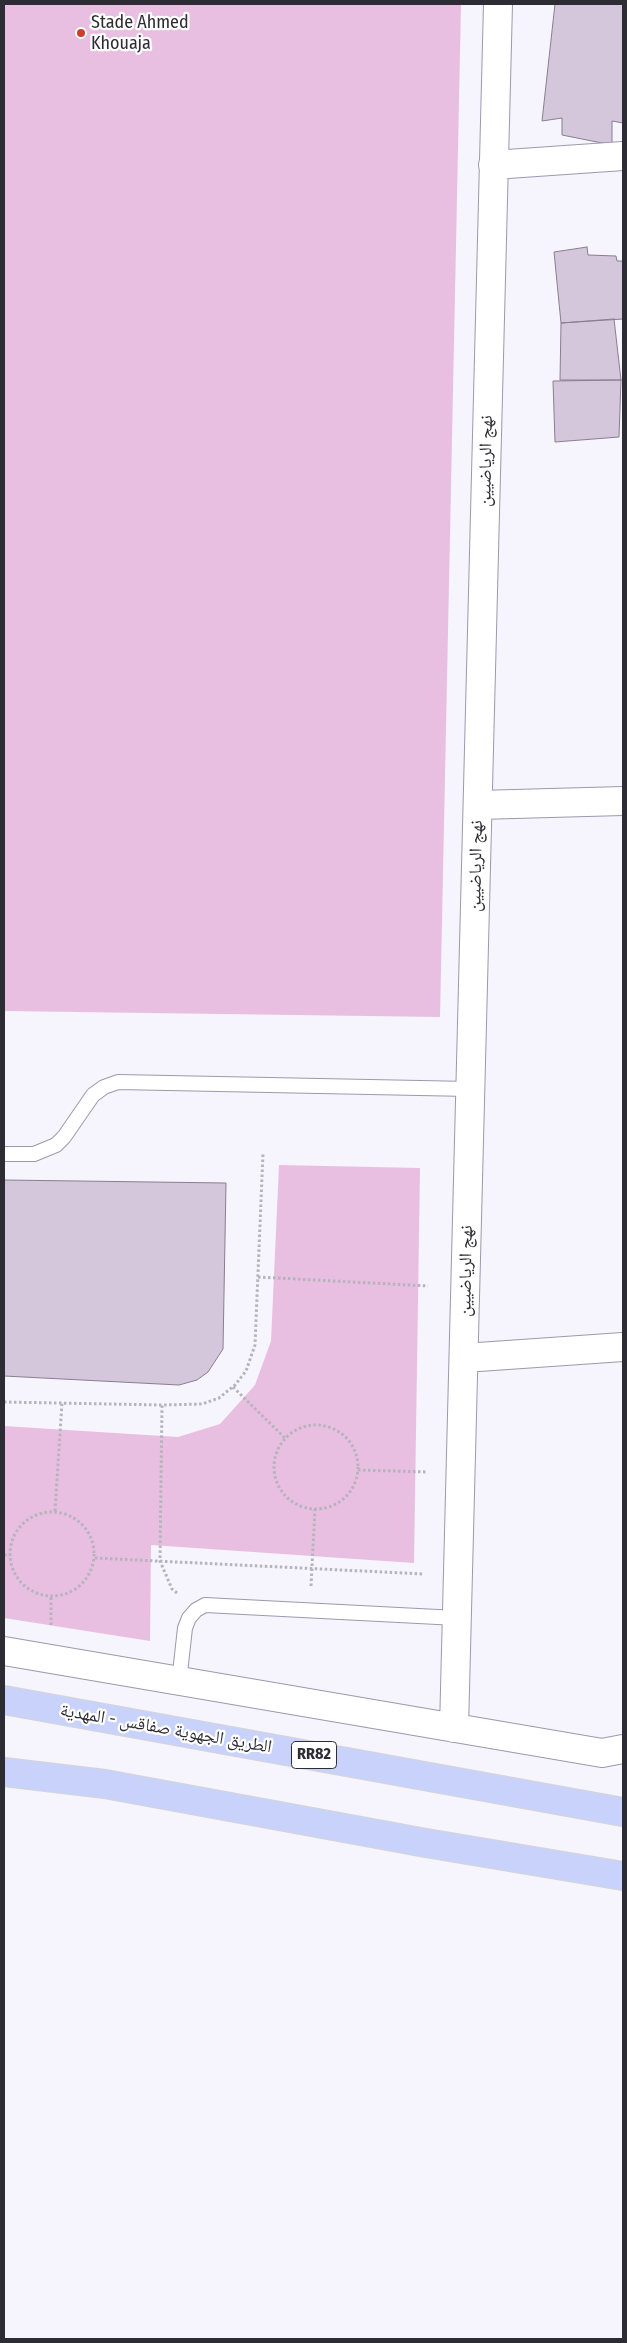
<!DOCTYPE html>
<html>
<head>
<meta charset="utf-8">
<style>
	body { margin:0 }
	#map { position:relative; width:627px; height:2343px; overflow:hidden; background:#f6f4fd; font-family:"Fira Sans Condensed",sans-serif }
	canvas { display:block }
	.frame { position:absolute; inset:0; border:5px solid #2d2c34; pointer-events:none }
</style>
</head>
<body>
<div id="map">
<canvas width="627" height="2343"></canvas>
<div class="frame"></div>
</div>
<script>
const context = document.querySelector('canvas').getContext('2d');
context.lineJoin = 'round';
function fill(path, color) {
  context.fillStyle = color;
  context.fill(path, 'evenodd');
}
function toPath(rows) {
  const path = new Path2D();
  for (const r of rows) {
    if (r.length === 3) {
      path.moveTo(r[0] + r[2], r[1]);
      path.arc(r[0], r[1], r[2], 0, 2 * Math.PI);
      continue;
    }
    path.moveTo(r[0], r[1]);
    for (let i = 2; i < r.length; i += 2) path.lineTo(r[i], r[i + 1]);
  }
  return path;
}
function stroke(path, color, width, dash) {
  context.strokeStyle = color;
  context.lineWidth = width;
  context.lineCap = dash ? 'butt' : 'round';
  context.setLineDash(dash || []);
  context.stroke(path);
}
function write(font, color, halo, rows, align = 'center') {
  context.font = font + ' "Fira Sans Condensed","Noto Naskh Arabic",sans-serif';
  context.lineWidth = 4.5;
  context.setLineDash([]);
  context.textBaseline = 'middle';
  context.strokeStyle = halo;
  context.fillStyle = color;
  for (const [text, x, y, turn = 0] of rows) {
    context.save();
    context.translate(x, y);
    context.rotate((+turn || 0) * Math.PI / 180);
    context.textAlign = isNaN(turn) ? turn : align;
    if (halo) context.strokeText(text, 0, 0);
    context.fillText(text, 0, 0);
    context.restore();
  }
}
const green = toPath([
	[4,4,461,4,440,1017,4,1011],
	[279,1165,420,1168,414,1563,151,1545,150,1641,4,1618,4,1426,178,1437,220,1424,255,1385,271,1341]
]);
const building = toPath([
	[555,4,623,4,623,123,612,121,612,145,562,135,562,118,542,121,555,4],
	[587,247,588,255,616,256,617,261,623,261,623,319,561,323,554,252,587,247],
	[614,319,621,380,560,380,561,323,614,319],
	[621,380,619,437,555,442,553,381,621,380],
	[4,1180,226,1183,223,1349,208,1372,197,1380,179,1385,4,1376,4,1180]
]);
const path = toPath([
	[258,1277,428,1286],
	[233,1387,285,1438],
	[4,1402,162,1405],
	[316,1467,42],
	[358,1470,428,1472],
	[55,1511,62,1403],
	[52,1554,42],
	[4,1555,10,1555],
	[95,1558,424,1574],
	[311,1586,315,1509],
	[177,1593,172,1589,160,1561,162,1405,202,1404,219,1398,235,1385,246,1371,255,1345,263,1153],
	[51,1625,51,1596]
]);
const lane = toPath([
	[4,1154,34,1154,56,1145,64,1137,93,1095,104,1087,118,1082,470,1089],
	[179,1682,185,1628,189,1618,196,1610,205,1605,457,1618]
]);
const street = toPath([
	[493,165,623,156],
	[478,805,623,801],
	[464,1358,623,1347],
	[4,1651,602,1753,623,1749],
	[454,1728,498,4]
]);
const primary = toPath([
	[4,1700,623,1812],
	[4,1772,105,1784,426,1843,623,1876]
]);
const markers = [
	[81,33,5,"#cb3f2a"]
];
const shields = [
	[314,1755,45]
];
const shieldNames = [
	["RR82",314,1755]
];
const poiNames = [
	["Stade Ahmed",91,23],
	["Khouaja",91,44]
];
const streetNames = [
	["نهج الرياضيين",486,461,-89],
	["نهج الرياضيين",476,866,-89],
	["نهج الرياضيين",466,1271,-89],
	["الطريق الجهوية صفاقس - المهدية",166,1729,10]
];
fill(green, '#e9bfe1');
fill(building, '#d4c7dc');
stroke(building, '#897d90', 1);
stroke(lane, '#9c99ae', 16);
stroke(street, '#9c99ae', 30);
stroke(primary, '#d5d5d6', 30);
stroke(path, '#b5b3bc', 3, [2.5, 2.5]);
stroke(lane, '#fff', 14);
stroke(street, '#fff', 28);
stroke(primary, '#c8d2fb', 28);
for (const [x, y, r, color] of markers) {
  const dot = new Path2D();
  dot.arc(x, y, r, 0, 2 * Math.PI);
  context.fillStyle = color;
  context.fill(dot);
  stroke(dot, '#fff', 2);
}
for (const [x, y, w] of shields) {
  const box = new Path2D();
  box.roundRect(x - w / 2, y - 13.5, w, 27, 4);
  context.fillStyle = '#fff';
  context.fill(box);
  stroke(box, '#2d2c34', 1);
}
write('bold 16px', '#2d2c34', null, shieldNames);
write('18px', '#2d2c34', '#fff', poiNames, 'left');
write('18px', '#2d2c34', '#fff', streetNames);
</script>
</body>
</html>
